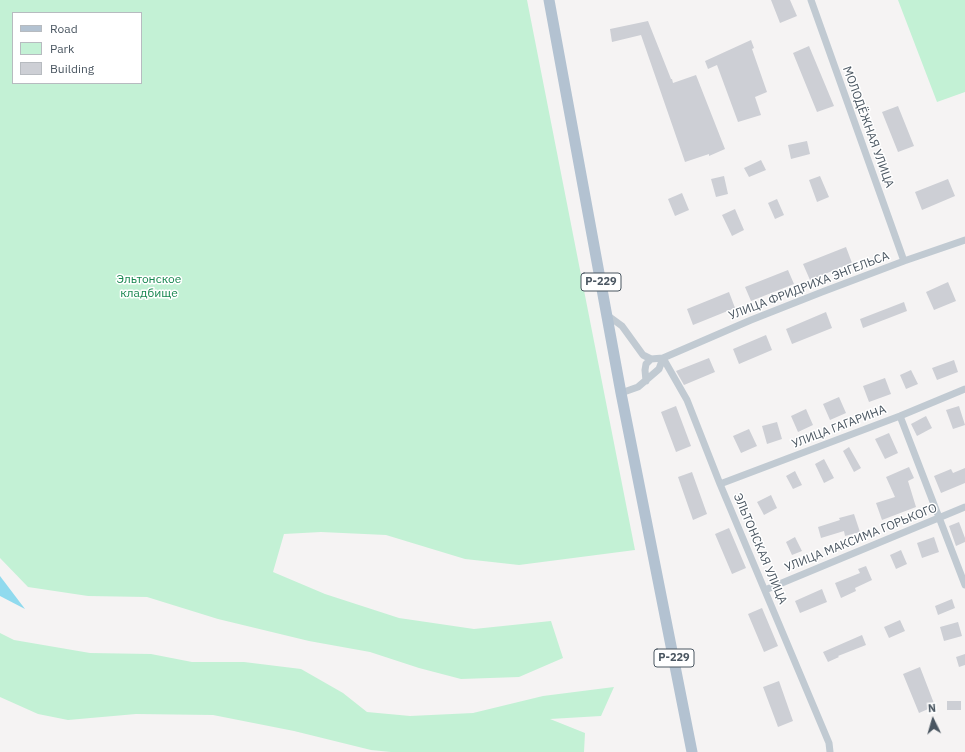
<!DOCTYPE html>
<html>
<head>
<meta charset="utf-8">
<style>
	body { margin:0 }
	#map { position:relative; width:965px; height:752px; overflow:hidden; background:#f5f3f3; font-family:"IBM Plex Sans",sans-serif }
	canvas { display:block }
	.legend { position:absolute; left:12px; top:12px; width:130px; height:72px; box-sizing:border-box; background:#fff; border:1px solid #b7bbc0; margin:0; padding:5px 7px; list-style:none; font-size:12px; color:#4a5661 }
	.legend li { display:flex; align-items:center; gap:8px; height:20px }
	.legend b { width:20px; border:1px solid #b7bbc0 }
	.north { position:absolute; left:913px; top:700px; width:40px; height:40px; -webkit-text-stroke:3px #fff; paint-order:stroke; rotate:355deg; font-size:11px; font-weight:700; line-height:16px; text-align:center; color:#4a5661 }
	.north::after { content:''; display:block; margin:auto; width:14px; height:18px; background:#4a5661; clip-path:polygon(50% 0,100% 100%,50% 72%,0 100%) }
</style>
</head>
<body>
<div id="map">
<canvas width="965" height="752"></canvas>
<ul class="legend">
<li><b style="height:5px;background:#b3c2d1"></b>Road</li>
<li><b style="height:11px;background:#c3f1d5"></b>Park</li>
<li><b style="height:11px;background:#cdcfd5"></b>Building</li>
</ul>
<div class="north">N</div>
</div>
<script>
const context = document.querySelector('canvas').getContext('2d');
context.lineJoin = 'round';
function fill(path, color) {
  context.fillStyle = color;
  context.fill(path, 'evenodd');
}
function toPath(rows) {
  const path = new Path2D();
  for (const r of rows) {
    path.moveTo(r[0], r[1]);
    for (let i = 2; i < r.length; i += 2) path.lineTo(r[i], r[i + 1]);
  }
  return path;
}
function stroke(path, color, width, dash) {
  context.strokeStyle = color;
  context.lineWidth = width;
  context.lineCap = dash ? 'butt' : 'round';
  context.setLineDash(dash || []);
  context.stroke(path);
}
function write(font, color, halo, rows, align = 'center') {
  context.font = font + ' "IBM Plex Sans",sans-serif';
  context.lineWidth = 3;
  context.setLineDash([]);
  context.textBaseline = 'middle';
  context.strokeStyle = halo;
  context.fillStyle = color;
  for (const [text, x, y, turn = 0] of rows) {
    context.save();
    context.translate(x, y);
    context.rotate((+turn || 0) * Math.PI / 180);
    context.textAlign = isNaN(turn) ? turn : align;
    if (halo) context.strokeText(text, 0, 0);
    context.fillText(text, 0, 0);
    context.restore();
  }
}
const green = toPath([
	[0,0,527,0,635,550,519,565,465,559,386,535,321,532,284,534,273,572,325,594,399,618,474,629,551,621,563,658,519,677,461,679,419,668,370,652,309,641,218,619,147,597,88,596,28,587,0,558],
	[13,13,141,13,141,83,13,83],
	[898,0,965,0,965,92,937,102],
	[0,633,14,640,90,653,151,654,192,662,244,662,301,669,343,693,367,712,410,716,473,713,543,696,614,687,601,716,550,719,585,733,584,752,391,752,371,750,294,731,213,715,136,714,68,720,38,714,0,697]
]);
const water = toPath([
	[0,576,25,609,0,596]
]);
const building = toPath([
	[771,0,790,0,797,16,780,23],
	[648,21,671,79,672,79,673,83,696,75,725,149,709,156,709,154,685,162,641,35,612,42,610,29],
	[751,40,754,48,752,49,767,92,755,97,761,115,738,122,717,65,708,69,705,61],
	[809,46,834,106,817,112,793,53],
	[898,106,914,146,898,152,882,112],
	[807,141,810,154,791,159,788,145],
	[761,160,766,170,749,177,744,168],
	[724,176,728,194,716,197,711,179],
	[820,176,829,197,817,202,809,180],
	[948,179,955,196,922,210,915,192],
	[682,193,689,210,675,216,668,199],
	[777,199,784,215,775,219,768,203],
	[735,209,744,230,732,236,722,215],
	[846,247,852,263,810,280,803,264],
	[788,270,794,284,751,301,745,287],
	[948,282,956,301,934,310,926,292],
	[729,292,735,308,693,325,687,309],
	[904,302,907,311,863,328,860,319],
	[826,312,832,328,792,344,786,329],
	[766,335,772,350,739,364,733,349],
	[709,358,715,372,684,385,676,371],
	[954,360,958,372,937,380,932,368],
	[911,370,918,384,906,389,900,375],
	[885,378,891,394,869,402,863,386],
	[839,397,846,413,830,420,823,404],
	[676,406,691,446,676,452,661,412],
	[959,406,965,425,953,429,946,410],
	[806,409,813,425,798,432,791,416],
	[926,416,932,428,917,436,911,424],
	[777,422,782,439,767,444,762,426],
	[749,429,757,446,741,453,733,436],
	[889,433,898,453,885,459,875,439],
	[849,447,861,468,854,472,843,451],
	[824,459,834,478,824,483,815,464],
	[909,467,914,478,908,481,916,507,882,520,876,503,895,497,886,477],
	[965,468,965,483,941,493,934,476,951,469,953,473],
	[795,471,802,485,793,489,786,476],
	[692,472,707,514,693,520,678,477],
	[771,495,777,508,764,515,757,502],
	[854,514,860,532,845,536,844,531,821,538,818,527,840,520,839,518],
	[959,522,965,538,965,542,956,546,949,526],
	[729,528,746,568,732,574,715,534],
	[795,537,802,551,792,555,786,542],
	[934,537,939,552,922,558,917,543],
	[901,550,907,564,896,569,890,555],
	[866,566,872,580,855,588,856,591,841,598,835,583,860,573,858,569],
	[822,589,827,602,800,613,795,601],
	[952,599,955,608,938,615,935,606],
	[762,608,778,646,764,652,748,614],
	[900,620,905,631,889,638,884,627],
	[958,622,962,636,944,641,940,627],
	[862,635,866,645,838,656,839,657,828,662,823,652],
	[965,654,965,665,959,667,956,657],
	[920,667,935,706,919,713,903,674],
	[779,681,793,721,778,727,763,687],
	[947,701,961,701,961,710,947,710]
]);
const street = toPath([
	[811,0,904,261],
	[607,315,622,326,643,355,651,359,663,358,687,400,720,484,829,743,830,752],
	[646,381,645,370,646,364,651,359],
	[621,393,638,387,659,369,663,358,751,320,822,292,904,261,965,240],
	[900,416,965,585],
	[720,484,900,416,965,389],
	[765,590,965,507]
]);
const primary = toPath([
	[549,0,621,393,692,752]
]);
const shields = [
	[601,282,40],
	[674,658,40]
];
const shieldNames = [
	["Р-229",601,282],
	["Р-229",674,658]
];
const streetNames = [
	["МОЛОДЁЖНАЯ УЛИЦА",868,127,70],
	["УЛИЦА ФРИДРИХА ЭНГЕЛЬСА",809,286,-21],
	["УЛИЦА ГАГАРИНА",839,427,-21],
	["УЛИЦА МАКСИМА ГОРЬКОГО",861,538,-22],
	["ЭЛЬТОНСКАЯ УЛИЦА",760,549,67]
];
const parkNames = [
	["Эльтонское",149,280],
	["кладбище",149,294]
];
fill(green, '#c3f1d5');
fill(water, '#90daee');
fill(building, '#cdcfd5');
stroke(street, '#c1cad2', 7);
stroke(primary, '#b3c2d1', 11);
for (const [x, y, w] of shields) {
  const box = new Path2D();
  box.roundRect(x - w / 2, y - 9, w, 18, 3);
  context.fillStyle = '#fff';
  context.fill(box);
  stroke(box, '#4a5661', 1);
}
write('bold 11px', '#4a5661', null, shieldNames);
write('12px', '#4a5661', '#fff', streetNames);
write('12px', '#17864f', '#fff', parkNames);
</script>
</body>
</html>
